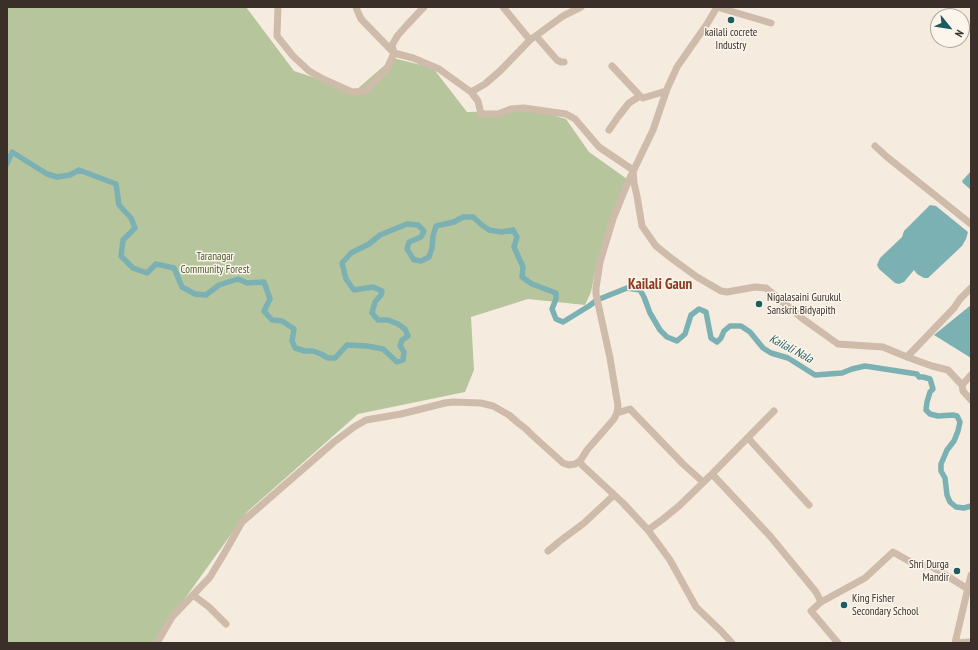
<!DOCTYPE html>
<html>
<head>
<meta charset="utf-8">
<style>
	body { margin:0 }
	#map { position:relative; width:978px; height:650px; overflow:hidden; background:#f5ebdf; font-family:"PT Sans Narrow",sans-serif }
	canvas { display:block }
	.frame { position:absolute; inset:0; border:8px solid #3b2f2a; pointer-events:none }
	.north { position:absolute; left:930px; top:8px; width:40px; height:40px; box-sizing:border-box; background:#fbf5ec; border:1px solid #aea69e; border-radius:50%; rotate:120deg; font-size:11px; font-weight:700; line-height:16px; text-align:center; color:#3b2f2a }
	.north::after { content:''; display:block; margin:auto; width:14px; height:18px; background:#1c5b60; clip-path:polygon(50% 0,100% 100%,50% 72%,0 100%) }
</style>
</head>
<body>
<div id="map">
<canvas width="978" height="650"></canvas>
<div class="frame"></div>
<div class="north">N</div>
</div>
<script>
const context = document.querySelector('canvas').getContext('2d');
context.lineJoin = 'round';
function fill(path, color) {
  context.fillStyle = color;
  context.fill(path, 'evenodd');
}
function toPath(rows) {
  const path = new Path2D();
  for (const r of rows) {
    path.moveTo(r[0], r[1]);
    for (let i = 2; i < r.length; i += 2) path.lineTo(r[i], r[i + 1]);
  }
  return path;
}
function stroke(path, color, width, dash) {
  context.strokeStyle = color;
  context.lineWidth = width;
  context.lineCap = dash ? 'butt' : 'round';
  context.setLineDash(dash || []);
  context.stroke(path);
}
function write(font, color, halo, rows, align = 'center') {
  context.font = font + ' "PT Sans Narrow",sans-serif';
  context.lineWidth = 3;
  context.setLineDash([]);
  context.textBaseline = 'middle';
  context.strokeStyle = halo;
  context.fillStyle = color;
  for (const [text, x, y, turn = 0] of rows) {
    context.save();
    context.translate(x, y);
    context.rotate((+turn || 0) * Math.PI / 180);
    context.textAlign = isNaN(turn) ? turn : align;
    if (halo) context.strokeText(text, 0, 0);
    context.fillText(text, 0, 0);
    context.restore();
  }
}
const green = toPath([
	[7,7,246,7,294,71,355,91,393,58,433,68,467,112,534,110,566,119,589,152,627,179,597,262,591,292,585,305,528,299,471,317,474,370,465,392,358,414,247,512,153,643,7,643]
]);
const water = toPath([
	[971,171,971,190,963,183,962,181],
	[930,205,936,206,968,232,966,239,962,246,928,278,924,278,917,274,914,270,904,282,899,284,895,283,879,269,877,265,880,258,902,237,904,231],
	[971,305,971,358,934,335]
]);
const canal = toPath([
	[7,164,12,152,47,174,57,177,70,175,79,170,116,184,119,205,131,218,135,228,123,240,121,256,133,268,147,273,156,264,174,268,182,287,195,294,206,295,219,285,238,279,247,283,264,282,270,299,264,311,272,320,282,321,294,329,292,341,295,348,305,351,313,351,321,354,328,358,335,358,347,345,367,346,383,349,397,362,403,360,404,352,400,346,402,340,408,336,405,329,398,324,388,320,378,320,372,313,375,302,381,295,382,291,373,287,354,290,346,279,342,263,351,253,369,244,380,235,407,224,418,225,424,231,421,237,409,242,407,249,414,260,421,261,429,257,432,248,433,236,436,226,454,222,463,217,473,217,482,225,489,230,502,232,513,230,517,237,514,247,523,267,522,277,532,284,556,293,556,299,552,309,556,319,563,322,589,306,597,300,627,288,640,290,644,297,650,313,660,330,667,337,677,341,685,334,691,315,699,309,706,312,711,338,717,342,721,338,724,331,730,326,741,326,750,332,763,348,771,353,788,358,815,375,842,373,852,369,865,366,917,374,919,377,923,377,930,379,933,389,930,392,927,402,926,410,930,414,938,416,953,415,957,416,960,422,958,431,954,441,947,450,941,464,941,471,945,478,947,495,950,502,956,507,964,508,971,506]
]);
const minor = toPath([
	[278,7,277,36,293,56,309,71,323,79,352,92,365,91,387,69,394,53,392,45,398,35,407,25,424,7],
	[356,7,357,10,361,19,394,53,413,58,439,69,471,92,478,101,481,114,498,114,511,109,524,108,566,114,575,119,599,147,633,170,634,183,637,196,642,226,656,246,671,258,697,277,721,291,727,292,755,287,766,288,803,319,838,344,883,347,907,357,932,366,948,370,962,385,963,391,971,400],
	[503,7,530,40],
	[717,7,771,23],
	[536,36,557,60,561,62,564,62],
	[612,66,640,96,643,98,666,91],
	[471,92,485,84,500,71,530,40,563,16,581,7],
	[609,130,618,117,629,103,640,96],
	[875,146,887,157,971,224],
	[907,357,954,308,960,299,971,288],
	[962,385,971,375],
	[617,413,630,409,683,464,703,482],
	[748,438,809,505],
	[580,461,582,465,623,503,648,530,670,560,696,607,721,631,732,643],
	[712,474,774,411],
	[648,530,663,519,679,506,712,474,770,536,816,592,821,602,811,611,838,643],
	[548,551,560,541,584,523,614,495],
	[193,595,209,607,226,624],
	[821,602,865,578,893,552,916,565,931,566,968,589],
	[157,643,172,617,210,577,225,552,242,522,334,442,354,427,366,420,401,414,445,403,453,402,481,403,493,406,509,415,517,422,526,429,532,435,563,463,569,465,575,464,580,461,587,450,614,419,617,413,618,406,610,358,596,294,596,288,600,262,613,219,628,182,653,130,667,89,677,67,707,24,717,7],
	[955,643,971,575],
	[955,643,971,642]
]);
const markers = [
	[731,20,4,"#1c5b60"],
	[759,304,4,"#1c5b60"],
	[957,571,4,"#1c5b60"],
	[844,605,4,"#1c5b60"]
];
const poiNames = [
	["kailali cocrete",731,33,"center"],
	["Industry",731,46,"center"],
	["Nigalasaini Gurukul",767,298],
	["Sanskrit Bidyapith",767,311],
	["Shri Durga",949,565,"right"],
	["Mandir",949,578,"right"],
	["King Fisher",852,599],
	["Secondary School",852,612]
];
const parkNames = [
	["Taranagar",215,257],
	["Community Forest",215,270]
];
const waterNames = [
	["Kailali Nala",791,349,28]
];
const districtNames = [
	["Kailali Gaun",660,285]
];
fill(green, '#b7c59d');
fill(water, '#7cb1b4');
stroke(canal, '#7cb1b4', 5.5);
stroke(minor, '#cebbaa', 7);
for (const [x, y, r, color] of markers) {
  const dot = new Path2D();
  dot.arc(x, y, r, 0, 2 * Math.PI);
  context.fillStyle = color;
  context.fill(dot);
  stroke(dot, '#fbf5ec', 1.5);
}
write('11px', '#3b2f2a', '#fbf5ec', poiNames, 'left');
write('11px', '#495b2b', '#fbf5ec', parkNames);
write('italic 12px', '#1c5b60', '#fbf5ec', waterNames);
write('bold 15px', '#90391d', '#fbf5ec', districtNames);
</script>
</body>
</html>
